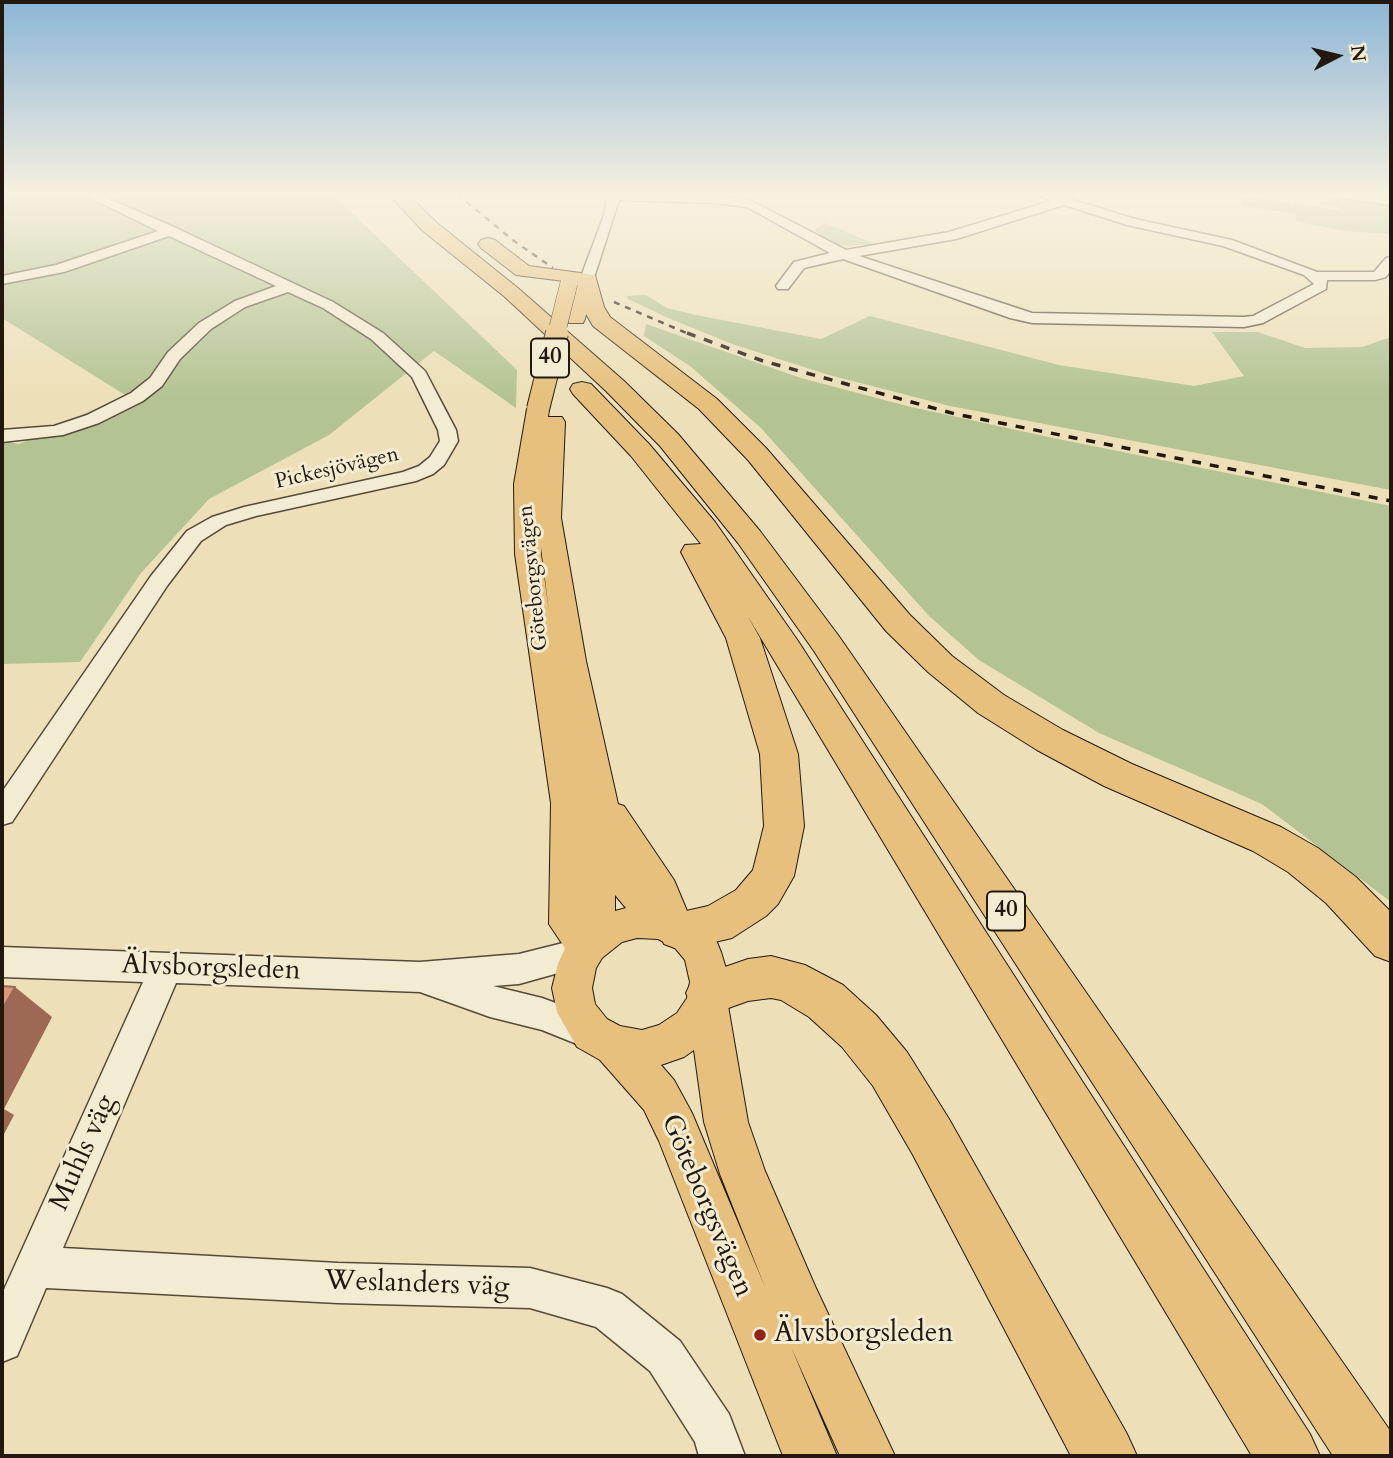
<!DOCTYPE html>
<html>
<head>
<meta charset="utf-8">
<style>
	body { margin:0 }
	#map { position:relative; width:1393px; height:1458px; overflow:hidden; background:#ede0b9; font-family:Cardo,serif }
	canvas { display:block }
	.frame { position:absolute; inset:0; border:4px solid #22180f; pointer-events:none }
	.north { position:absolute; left:1302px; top:21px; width:70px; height:70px; -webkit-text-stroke:5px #f3ebd2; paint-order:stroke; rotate:83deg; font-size:19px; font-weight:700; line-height:28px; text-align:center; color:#22180f }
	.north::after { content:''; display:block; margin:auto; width:24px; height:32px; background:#22180f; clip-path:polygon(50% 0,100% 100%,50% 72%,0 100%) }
</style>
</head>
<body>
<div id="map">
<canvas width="1393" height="1458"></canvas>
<div class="frame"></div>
<div class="north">N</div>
</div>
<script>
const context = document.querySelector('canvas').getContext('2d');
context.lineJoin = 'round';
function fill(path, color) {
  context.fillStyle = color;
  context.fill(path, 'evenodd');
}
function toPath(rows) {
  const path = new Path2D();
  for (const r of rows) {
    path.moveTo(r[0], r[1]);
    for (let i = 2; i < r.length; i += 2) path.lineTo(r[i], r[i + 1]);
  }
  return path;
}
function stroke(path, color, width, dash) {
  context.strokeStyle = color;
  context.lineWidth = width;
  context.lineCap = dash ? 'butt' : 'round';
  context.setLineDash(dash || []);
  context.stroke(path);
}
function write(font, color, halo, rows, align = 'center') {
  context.font = font + ' Cardo,serif';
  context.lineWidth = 6;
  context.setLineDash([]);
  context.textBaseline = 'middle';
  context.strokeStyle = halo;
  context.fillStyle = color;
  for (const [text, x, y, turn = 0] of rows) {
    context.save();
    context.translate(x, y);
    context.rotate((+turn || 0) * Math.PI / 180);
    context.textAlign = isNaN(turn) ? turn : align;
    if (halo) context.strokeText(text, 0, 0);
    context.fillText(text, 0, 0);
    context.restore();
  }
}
const green = toPath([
	[2,194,332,194,517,370,516,408,434,351,329,435,209,499,141,573,80,662,2,664,2,441,19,444,125,395,2,318],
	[1243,196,1291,203,1290,209,1294,203,1343,211,1339,207,1319,203,1329,201,1330,198,1391,206,1391,234,1345,231,1295,221,1297,214,1241,206],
	[825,223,840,229,874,244,841,246,830,242,814,230],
	[646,295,667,308,696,315,821,339,870,316,1059,365,1194,386,1244,376,1212,332,1258,332,1305,348,1362,347,1391,337,1391,490,950,406,829,375,732,344,666,317,628,299,627,296],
	[646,324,801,378,907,406,1053,438,1391,506,1391,902,1262,804,1099,733,979,660,929,616,761,428,690,366,644,336]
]);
const minor = toPath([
	[82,194,98,194,176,228,333,302,383,333,425,371,456,430,458,441,444,465,433,474,416,481,256,516,226,525,201,541,167,586,12,822,2,825,2,792,151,576,187,531,212,517,244,507,403,472,419,466,430,457,440,441,438,430,412,377,371,339,323,308,288,292,245,307,211,329,180,359,162,386,143,401,99,423,63,435,2,442,2,430,54,426,87,415,131,393,150,378,168,352,199,323,235,301,276,286,169,236,64,272,2,284,2,276,56,265,158,231,82,194],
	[608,194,713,195,750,200,846,250,949,232,1051,201,1036,194,1054,194,1135,219,1232,240,1317,272,1374,272,1386,258,1391,257,1391,270,1386,277,1375,280,1327,280,1326,289,1263,323,1244,327,1032,323,1010,318,843,259,804,268,788,289,778,289,776,286,794,262,830,253,747,207,713,203,619,200,590,290,588,293,578,293,576,290,604,215,608,194],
	[1064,205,1127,225,1223,246,1304,275,1314,284,1253,316,1244,317,1032,313,859,256,956,239,1064,205],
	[1335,194,1391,197,1391,205,1341,198,1335,194],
	[583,938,594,943,599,953,594,963,519,984,493,986,542,998,604,1021,609,1033,604,1045,592,1050,542,1030,490,1017,420,992,176,983,63,1248,338,1263,530,1268,607,1288,622,1294,680,1341,729,1414,745,1456,699,1456,695,1442,650,1371,596,1327,530,1308,338,1303,46,1288,17,1356,2,1362,2,1294,143,982,2,977,2,947,420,962,519,954,583,938]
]);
const major = toPath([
	[583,285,592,290,585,319,583,323,569,323,567,319,574,290,583,285],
	[538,403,546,404,549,409,548,417,562,417,565,422,561,518,586,661,618,804,624,806,674,880,690,918,701,924,716,940,721,952,730,982,727,1000,748,1122,765,1171,815,1286,895,1456,840,1456,791,1347,837,1456,783,1456,659,1141,644,1110,600,1060,577,1047,557,1012,552,988,558,964,565,948,549,924,551,803,515,554,514,484,527,409,530,404,538,403],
	[541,548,549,611,541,554,541,548],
	[615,895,626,908,615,911,615,895],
	[637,938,658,939,675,948,685,960,690,982,687,998,677,1013,659,1025,642,1030,620,1026,607,1019,595,1004,592,988,596,968,602,958,622,942,637,938],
	[694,1050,704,1122,720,1174,765,1287,692,1113,674,1080,661,1065,684,1057,694,1050]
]);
const highway = toPath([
	[388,194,407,194,437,223,519,289,624,381,678,434,760,531,838,635,1391,1432,1391,1456,1333,1456,814,651,738,543,660,446,606,391,505,297,423,231,388,194],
	[488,238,495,240,529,266,595,275,604,307,610,317,717,399,766,448,910,615,952,656,1004,695,1063,730,1132,764,1281,827,1318,848,1356,877,1391,912,1391,962,1375,956,1326,903,1288,872,1253,851,1104,786,1037,750,978,713,928,672,886,631,748,460,699,409,593,326,582,307,581,296,573,290,572,282,516,275,481,248,478,244,481,240,488,238],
	[582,382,591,384,649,444,715,522,798,641,1310,1434,1320,1456,1252,1456,747,615,760,638,798,754,804,826,794,876,778,904,766,916,732,938,680,950,664,944,658,930,664,916,708,906,736,890,753,870,764,826,760,754,726,638,681,552,685,545,701,544,631,456,573,394,570,389,573,384,582,382],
	[771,956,805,965,843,985,876,1015,907,1052,949,1119,1127,1434,1137,1456,1071,1456,913,1155,873,1086,842,1047,809,1017,781,1000,771,998,748,1001,709,1015,693,1008,686,993,693,978,748,959,771,956]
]);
const railFar1 = toPath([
	[457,194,514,241,553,268],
	[614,302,691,335]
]);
const rail = toPath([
	[687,333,763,361,955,414,1391,501]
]);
const majorBridgeFar1 = toPath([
	[556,335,569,283]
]);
const majorBridge = toPath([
	[538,409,557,333]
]);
const shadedWall = toPath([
	[15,987,52,1017,4,1109,14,1115,2,1138,2,1010]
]);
const building = toPath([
	[2,986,15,987,2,1010,2,986]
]);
const markers = [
	[760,1335,7,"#8f2418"]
];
const farStreetnames = [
	["Pickesjövägen",337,469,-13],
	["Göteborgsvägen",534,578,-96]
];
const shields = [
	[550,358,38],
	[1006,911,38]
];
const shieldNames = [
	["40",550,358],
	["40",1006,911]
];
const nearStreetnames = [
	["Älvsborgsleden",211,969,2],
	["Muhls väg",84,1153,-66],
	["Göteborgsvägen",706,1206,67],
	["Weslanders väg",417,1285,2]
];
const nearPoinames = [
	["Älvsborgsleden",774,1335]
];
fill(green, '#b3c393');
stroke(minor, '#554a3a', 3);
stroke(major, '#22180f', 2);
stroke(highway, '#22180f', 2);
fill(minor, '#f3ebd2');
fill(major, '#e6c07c');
fill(highway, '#e6c07c');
stroke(railFar1, '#22180f', 2.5, [6, 6]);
stroke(rail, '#22180f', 3.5, [9, 9]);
stroke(majorBridgeFar1, '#22180f', 18, []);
stroke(majorBridge, '#22180f', 24, []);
stroke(majorBridgeFar1, '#e6c07c', 17);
stroke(majorBridge, '#e6c07c', 22);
fill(shadedWall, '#9d6954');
fill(building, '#e09678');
stroke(building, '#9d6954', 2);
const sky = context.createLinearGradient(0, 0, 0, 398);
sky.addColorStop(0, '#8bb6d6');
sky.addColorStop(0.49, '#f7f1e0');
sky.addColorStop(1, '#f7f1e000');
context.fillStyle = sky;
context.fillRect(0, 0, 1393, 398);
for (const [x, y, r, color] of markers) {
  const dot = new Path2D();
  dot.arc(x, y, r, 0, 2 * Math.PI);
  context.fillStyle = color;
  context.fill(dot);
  stroke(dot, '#f3ebd2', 2.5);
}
write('21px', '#22180f', '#f3ebd2', farStreetnames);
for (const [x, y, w] of shields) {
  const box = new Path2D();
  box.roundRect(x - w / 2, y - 19.5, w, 39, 5);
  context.fillStyle = '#f3ebd2';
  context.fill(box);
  stroke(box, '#22180f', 2);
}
write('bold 23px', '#22180f', null, shieldNames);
write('28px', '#22180f', '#f3ebd2', nearStreetnames);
write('28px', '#22180f', '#f3ebd2', nearPoinames, 'left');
</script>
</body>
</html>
